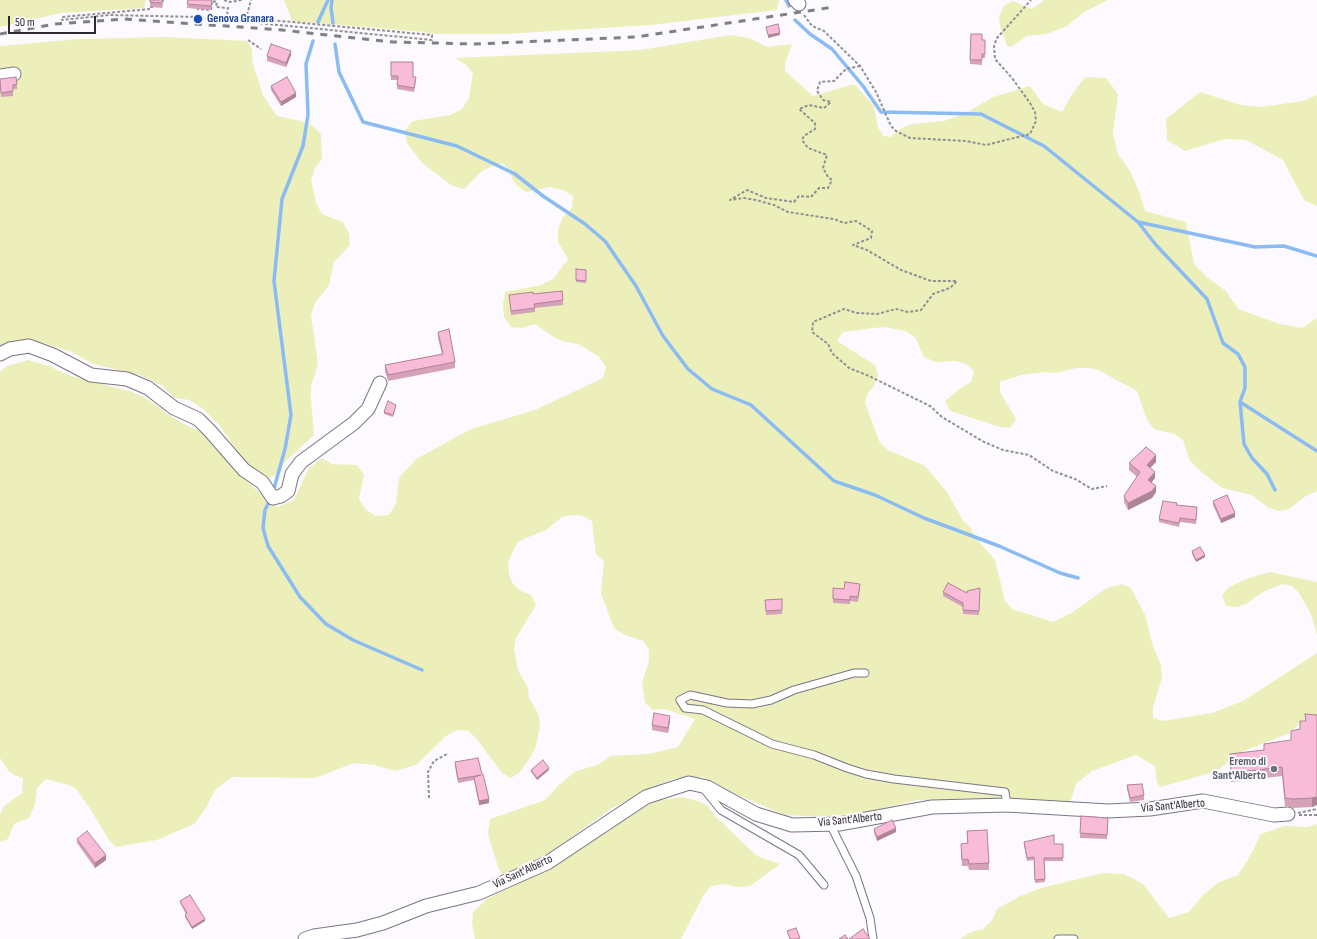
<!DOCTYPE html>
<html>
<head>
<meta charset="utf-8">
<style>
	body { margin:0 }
	#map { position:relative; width:1317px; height:939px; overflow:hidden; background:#fcfafe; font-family:"Sofia Sans Condensed",sans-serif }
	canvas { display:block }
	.scale { position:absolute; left:8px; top:16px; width:88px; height:18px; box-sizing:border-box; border:2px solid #2c2930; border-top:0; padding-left:5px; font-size:12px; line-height:14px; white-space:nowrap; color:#2c2930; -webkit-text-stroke:3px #fcfafe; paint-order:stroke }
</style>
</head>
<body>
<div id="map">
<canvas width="1317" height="939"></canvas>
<div class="scale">50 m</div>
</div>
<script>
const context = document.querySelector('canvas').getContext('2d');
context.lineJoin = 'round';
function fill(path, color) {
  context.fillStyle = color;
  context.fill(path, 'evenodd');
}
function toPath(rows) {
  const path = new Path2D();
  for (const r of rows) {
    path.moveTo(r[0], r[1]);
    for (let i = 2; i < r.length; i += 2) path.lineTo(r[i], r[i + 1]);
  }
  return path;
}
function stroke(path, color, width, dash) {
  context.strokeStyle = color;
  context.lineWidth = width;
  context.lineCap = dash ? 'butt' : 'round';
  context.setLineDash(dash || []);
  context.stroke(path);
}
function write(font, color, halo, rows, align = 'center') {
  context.font = font + ' "Sofia Sans Condensed",sans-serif';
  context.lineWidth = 4;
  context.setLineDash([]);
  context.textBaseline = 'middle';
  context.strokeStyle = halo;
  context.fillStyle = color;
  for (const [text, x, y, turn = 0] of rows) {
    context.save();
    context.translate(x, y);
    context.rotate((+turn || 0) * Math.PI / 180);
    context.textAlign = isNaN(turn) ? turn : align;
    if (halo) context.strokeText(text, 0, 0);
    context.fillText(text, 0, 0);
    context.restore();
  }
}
const green = toPath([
	[0,0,146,0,144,8,61,13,0,27],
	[284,0,779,0,779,1,777,10,651,25,505,34,434,34,424,32,292,21],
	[1044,0,1108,0,1084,12,1067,26,1047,34,1027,36,1011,47,1007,46,1000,26,999,16,1004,6,1013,1,1032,9],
	[731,35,749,38,767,47,792,44,785,64,785,71,813,96,854,84,874,106,878,128,884,136,890,137,902,128,912,124,944,121,966,113,993,97,1030,86,1043,104,1062,112,1072,94,1085,77,1106,78,1118,94,1113,134,1118,154,1130,171,1139,191,1145,211,1186,222,1194,264,1208,278,1226,291,1238,309,1280,324,1302,328,1317,318,1317,491,1306,496,1289,509,1279,511,1269,508,1252,495,1222,488,1205,475,1190,461,1183,440,1174,434,1154,429,1147,420,1137,391,1098,370,1088,368,1077,368,1055,373,1045,372,1021,375,1000,382,1000,392,1016,419,1010,428,1000,427,950,411,945,401,962,387,971,382,974,371,966,364,956,361,935,362,924,357,915,337,905,331,884,327,874,328,843,332,837,341,875,365,878,375,874,386,868,393,865,403,880,443,888,450,925,466,947,492,963,521,971,528,974,536,995,560,1005,601,1012,609,1053,622,1071,613,1107,588,1122,584,1131,588,1145,615,1153,646,1161,665,1162,677,1153,708,1153,718,1163,721,1212,713,1243,701,1317,653,1317,718,1302,721,1290,733,1239,753,1217,771,1161,787,1157,783,1155,766,1136,755,1092,771,1076,784,1070,803,984,798,918,800,862,813,820,817,785,815,735,794,703,777,672,779,612,808,557,848,528,865,503,875,498,867,488,834,490,819,545,800,560,784,576,771,597,765,611,756,648,754,678,747,695,719,664,709,653,710,645,703,642,682,649,661,649,650,643,641,623,634,614,628,601,594,604,561,596,554,592,521,583,516,573,515,562,517,546,530,526,538,517,543,508,562,509,574,513,584,521,591,531,595,536,605,516,638,514,649,518,670,528,688,529,698,539,715,540,726,536,746,532,755,520,772,511,778,502,773,476,738,468,731,457,730,446,736,416,765,395,771,375,765,354,763,315,778,232,777,215,790,206,808,194,824,157,840,116,847,109,840,89,807,76,789,69,785,46,779,37,788,35,805,29,818,14,824,8,839,0,842,0,815,4,806,22,793,23,778,14,775,8,770,0,758,0,372,7,366,28,360,49,366,68,375,89,381,130,391,149,400,166,413,184,424,206,434,230,465,269,502,277,507,294,500,309,468,322,458,332,464,357,465,364,475,359,499,366,510,376,516,389,515,396,504,399,478,416,459,471,429,535,410,603,378,606,367,598,356,578,344,566,342,555,338,535,324,522,328,511,327,504,317,503,304,505,292,541,285,553,279,568,259,558,242,558,229,563,217,572,208,573,196,563,190,550,187,526,192,516,185,504,163,492,166,481,172,464,189,451,185,422,163,407,143,405,130,413,121,450,115,462,109,469,98,473,73,465,64,455,58,641,50],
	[165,37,247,41,252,49,252,61,263,95,277,116,301,121,313,126,321,134,322,159,315,168,311,180,316,203,322,214,343,222,349,234,350,245,334,262,329,285,315,303,311,315,318,364,311,386,311,399,314,435,288,459,274,476,267,479,247,466,220,426,203,409,189,400,174,398,163,386,140,375,93,364,72,352,46,344,24,341,0,348,0,46,80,39],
	[1200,92,1241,105,1261,107,1303,101,1317,95,1317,206,1304,200,1283,160,1246,140,1225,139,1185,151,1167,140,1166,119],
	[1270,572,1317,582,1317,634,1310,612,1299,593,1292,586,1282,584,1263,592,1246,604,1236,607,1226,606,1222,596,1229,587,1249,578],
	[681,797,699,801,708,806,714,815,757,856,780,864,750,886,737,887,725,884,711,886,703,896,681,939,475,939,472,923,473,912,488,898,546,869,654,801],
	[1317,824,1317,939,960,939,971,932,983,929,992,920,997,909,1020,896,1041,888,1103,873,1124,874,1143,884,1169,918,1189,912,1203,895,1219,882,1238,875,1249,858,1261,834,1284,826,1308,827]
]);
const stream = toPath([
	[332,0,331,7,333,23],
	[786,0,789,6],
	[795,20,810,34,832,49,863,86,881,112,981,114,1044,146,1138,222,1156,245,1207,299,1223,343,1238,354,1245,367,1245,388,1240,402,1244,444,1252,458,1267,474,1275,490],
	[318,22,328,0],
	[335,44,339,72,363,122,457,146,515,174,543,196,585,224,605,241,636,286,663,336,688,369,712,389,751,405,834,481,875,495,924,518,999,546,1060,573,1078,578],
	[1138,222,1255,247,1284,246,1317,256],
	[1240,402,1317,451],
	[273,492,285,449,291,415,274,281,282,199,303,146,308,115,306,64,313,41],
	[270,500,265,510,263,528,268,546,300,597,326,624,353,640,422,670]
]);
const path = toPath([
	[224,0,230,2,242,0],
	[153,7,150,7,150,9,62,17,62,20,109,15,197,17,432,40,432,35,227,16,228,8,216,7,217,2,212,1,211,10,197,9],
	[161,7,163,0],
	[247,15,251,0],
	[804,15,812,26,824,31,860,66,876,92,891,126,896,131,910,138,966,141,986,145,1030,134,1036,121,1035,112,1030,103,1012,78,995,59,994,46,997,38,1031,0],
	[248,40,261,49],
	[860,66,846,69,834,81,820,82,817,91,823,100,831,102,824,108,809,105,799,109,815,123,815,129,804,136,802,140,808,148,827,155,823,168,828,177,832,180,828,188,819,188,811,197,799,196,794,202,766,198,747,190,730,200,744,198,756,200,774,205,788,212,834,219,844,223,856,221,872,231,871,238,853,245,867,250,901,270,931,281,957,281,950,288,933,294,921,310,908,312,896,309,877,314,857,313,844,309,813,322,812,332,828,344,832,353,849,368,869,376,930,406,942,417,984,442,1003,450,1029,455,1053,471,1075,479,1092,489,1107,486],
	[429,798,428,772,434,761,447,754],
	[1298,813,1317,809],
	[1299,815,1317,815]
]);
const service = toPath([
	[865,673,854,673,794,690,771,700,752,704,727,703,690,695,680,700,685,708,703,710,772,744,814,755,847,768,866,774,894,779,1005,792,1007,805],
	[704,789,721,810,799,855,824,885],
	[830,824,856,876,870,918,873,939],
	[1058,939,1074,939]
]);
const minor = toPath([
	[795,0,799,4],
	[0,76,14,74],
	[0,354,10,349,29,346,53,355,91,375,127,379,148,388,174,408,198,419,210,431,244,470,262,482,273,498,281,496,288,491,292,474,301,462,354,423,368,409,380,383],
	[305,939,314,936,357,930,383,923,426,906,479,893,547,863,646,797,689,783,707,787,756,814,792,825,839,824,932,807,1007,805,1108,811,1150,809,1203,801,1274,815,1288,814]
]);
const rail = toPath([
	[0,34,55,24,124,19,282,30,393,42,475,44,636,37,834,7]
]);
const wall = toPath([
	[150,0,163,0,162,8,150,7],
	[188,0,212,0,211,10,187,8],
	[971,34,982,40,985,40,985,58,982,58,982,65,970,64],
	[291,55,286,67,267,61,267,56],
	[391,62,416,81,414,92,397,89,397,80,391,80],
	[0,79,17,84,17,89,13,89,13,96,1,97,0,88],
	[271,86,296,97,281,106,271,90],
	[576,269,586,270,586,283,576,282],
	[533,294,563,300,563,305,535,308,535,312,511,315,509,295],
	[438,332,455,362,455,368,388,381,385,371,385,365,442,354,438,338],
	[396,407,393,417,384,414,384,412],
	[1156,462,1150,468,1155,478,1151,483,1156,492,1152,498,1128,510,1124,502,1124,496,1137,477,1129,470,1129,463],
	[1213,501,1235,517,1221,523,1213,505],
	[1197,511,1196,524,1180,522,1179,527,1159,522,1159,519],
	[1192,551,1205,557,1196,562,1192,554],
	[833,588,844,589,860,588,858,602,850,601,850,604,833,603],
	[980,588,979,615,963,614,963,607,943,596,943,592,967,593],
	[782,599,782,614,766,615,765,600],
	[1305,714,1317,715,1317,805,1312,807,1293,808,1285,806,1282,776,1231,782,1230,754,1264,750,1291,740,1291,731,1300,729,1300,721,1305,721],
	[670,720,668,733,652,730,652,725],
	[455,762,482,774,489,803,479,805,474,780,458,783,455,766],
	[531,770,549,770,537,780,531,772],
	[1127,785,1144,795,1144,800,1130,802,1127,789],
	[1081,816,1108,818,1107,839,1080,838],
	[874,829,896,832,877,841,874,833],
	[967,831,989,863,989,870,969,870,968,866,962,866,961,850,967,843],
	[77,839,106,860,95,868,77,843],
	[1024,842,1054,844,1063,844,1063,861,1044,861,1045,882,1035,883,1034,860,1027,861,1024,845],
	[180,901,205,921,192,929,185,917,185,915,186,914,180,903]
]);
const shadedWall = toPath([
	[780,33,780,35,768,38,768,35],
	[291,51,291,55,286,67,286,63],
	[296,93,296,97,281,106,281,102],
	[1156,455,1156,462,1147,471,1147,465],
	[1155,472,1155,478,1148,487,1148,480],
	[1156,486,1156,492,1152,498,1128,510,1128,503],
	[1235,513,1235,517,1221,523,1221,519],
	[1205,555,1205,557,1196,562,1196,560],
	[670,716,670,720,668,733,668,728],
	[549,768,549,770,537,780,537,778],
	[1317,797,1317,805,1312,807,1312,798],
	[489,799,489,803,479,805,479,801],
	[896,828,896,832,877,841,877,837],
	[106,855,106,860,95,868,95,863],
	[205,919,205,921,192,929,192,927]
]);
const building = toPath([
	[150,0,163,0,162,3,150,2,150,0],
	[188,0,212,0,211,6,187,4,188,0],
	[778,24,780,33,768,35,766,27,778,24],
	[971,34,982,34,982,40,985,40,985,54,982,54,982,60,970,60,971,34],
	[271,44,291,51,286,63,267,56,271,44],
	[391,62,413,62,413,77,416,77,414,88,397,85,398,76,391,76,391,62],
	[16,77,17,84,13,85,13,91,1,93,0,79,16,77],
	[287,77,296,93,281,102,271,86,287,77],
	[576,269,586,270,586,281,576,280,576,269],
	[562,291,563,300,534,304,535,308,511,311,509,295,533,292,533,294,562,291],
	[449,329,455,362,388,375,385,365,443,354,438,332,449,329],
	[388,401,396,405,393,415,384,412,388,401],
	[1146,447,1156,455,1147,465,1155,472,1148,480,1156,486,1152,491,1128,503,1124,496,1140,472,1129,463,1146,447],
	[1227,495,1235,513,1221,519,1213,501,1227,495],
	[1163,501,1177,503,1176,505,1197,507,1196,520,1180,518,1179,523,1159,519,1163,501],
	[1200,547,1205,555,1196,560,1192,551,1200,547],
	[845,582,860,584,858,597,850,596,850,600,833,599,833,588,844,589,845,582],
	[948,583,967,593,967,591,980,588,979,611,963,610,963,603,943,592,948,583],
	[782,599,782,610,766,611,765,600,782,599],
	[654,713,670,716,668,728,652,725,654,713],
	[1305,714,1317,715,1317,797,1312,798,1293,799,1285,798,1282,767,1231,773,1230,754,1264,750,1264,744,1291,740,1291,731,1300,729,1300,721,1306,721,1305,714],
	[478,758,482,774,483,774,489,799,479,801,474,777,481,775,458,779,455,762,478,758],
	[543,760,549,768,537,778,531,770,543,760],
	[1142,784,1144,795,1130,798,1127,785,1142,784],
	[1081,816,1108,818,1107,835,1080,833,1081,816],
	[892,820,896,828,877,837,874,829,892,820],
	[987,830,989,863,969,864,968,859,962,860,961,844,968,843,967,831,987,830],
	[87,831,106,855,95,863,77,839,87,831],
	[1054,835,1054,844,1063,844,1063,858,1044,858,1045,879,1035,880,1034,857,1027,858,1024,842,1054,835],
	[190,895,205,919,192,927,185,915,187,913,180,901,190,895],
	[796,928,800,938,796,939,790,939,787,931,796,928],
	[863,929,870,939,849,939,863,929],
	[845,935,848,939,839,939,845,935]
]);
const markers = [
	[198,19,5,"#1a4fb4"],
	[1274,769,4,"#6b7280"]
];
const transitNames = [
	["Genova Granara",207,19]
];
const worshipNames = [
	["Eremo di",1266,762],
	["Sant'Alberto",1266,776]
];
const streetNames = [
	["Via Sant'Alberto",1173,806,-5],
	["Via Sant'Alberto",850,820,-6],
	["Via Sant'Alberto",523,872,-25]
];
fill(green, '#edefbb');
stroke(stream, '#8abbf3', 3.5);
stroke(service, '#7b7486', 9);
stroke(minor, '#7b7486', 15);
stroke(path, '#918f94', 2, [3, 2]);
stroke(service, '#fff', 7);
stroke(minor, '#fff', 13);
stroke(rail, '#817f84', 3, [7, 7]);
fill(wall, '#d5a2ba');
fill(shadedWall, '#ae8497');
fill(building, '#f8bcd8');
stroke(building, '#ae8497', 1);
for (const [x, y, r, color] of markers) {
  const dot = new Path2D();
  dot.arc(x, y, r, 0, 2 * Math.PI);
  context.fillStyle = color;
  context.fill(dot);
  stroke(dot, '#fcfafe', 1.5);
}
write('bold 12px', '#164399', '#fcfafe', transitNames, 'left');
write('bold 12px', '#5b616d', '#fcfafe', worshipNames, 'right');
write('12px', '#2c2930', '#fcfafe', streetNames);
</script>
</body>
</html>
